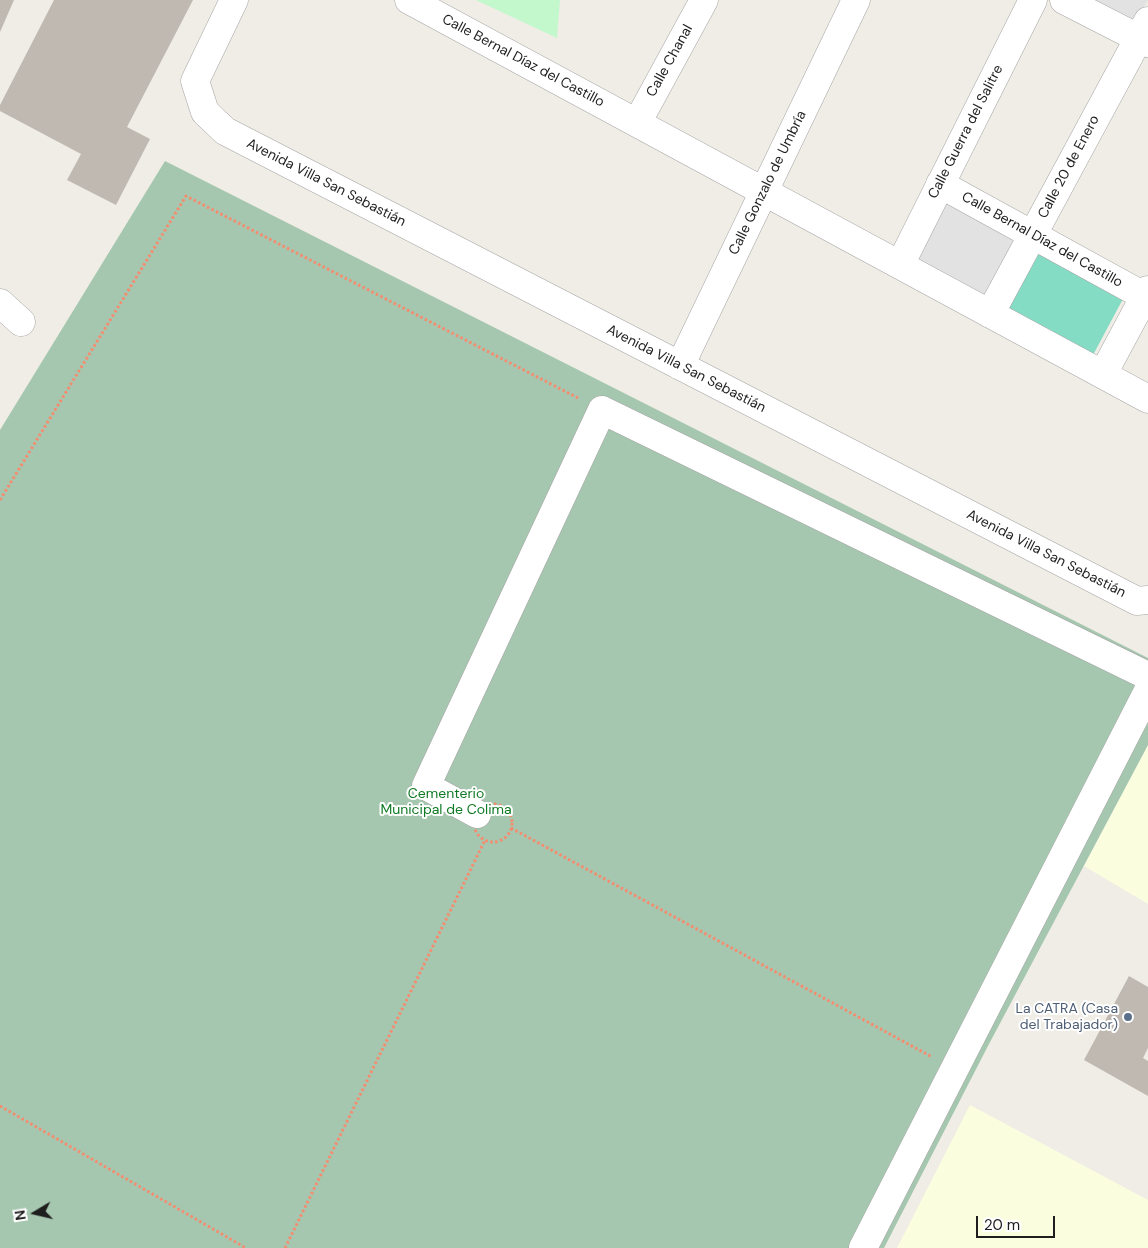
<!DOCTYPE html>
<html>
<head>
<meta charset="utf-8">
<style>
	body { margin:0 }
	#map { position:relative; width:1148px; height:1248px; overflow:hidden; background:#efede5; font-family:"DM Sans",sans-serif }
	canvas { display:block }
	.north { position:absolute; left:10px; top:1188px; width:50px; height:50px; -webkit-text-stroke:4px #fff; paint-order:stroke; rotate:261deg; font-size:14px; font-weight:700; line-height:20px; text-align:center; color:#1e1e1e }
	.north::after { content:''; display:block; margin:auto; width:18px; height:22px; background:#1e1e1e; clip-path:polygon(50% 0,100% 100%,50% 72%,0 100%) }
	.scale { position:absolute; left:976px; top:1216px; width:79px; height:22px; box-sizing:border-box; border:2px solid #1e1e1e; border-top:0; padding-left:6px; font-size:15px; line-height:18px; white-space:nowrap; color:#1e1e1e; -webkit-text-stroke:4px #fff; paint-order:stroke }
</style>
</head>
<body>
<div id="map">
<canvas width="1148" height="1248"></canvas>
<div class="north">N</div>
<div class="scale">20 m</div>
</div>
<script>
const context = document.querySelector('canvas').getContext('2d');
context.lineJoin = 'round';
function fill(path, color) {
  context.fillStyle = color;
  context.fill(path, 'evenodd');
}
function toPath(rows) {
  const path = new Path2D();
  for (const r of rows) {
    if (r.length === 3) {
      path.moveTo(r[0] + r[2], r[1]);
      path.arc(r[0], r[1], r[2], 0, 2 * Math.PI);
      continue;
    }
    path.moveTo(r[0], r[1]);
    for (let i = 2; i < r.length; i += 2) path.lineTo(r[i], r[i + 1]);
  }
  return path;
}
function stroke(path, color, width, dash) {
  context.strokeStyle = color;
  context.lineWidth = width;
  context.lineCap = dash ? 'butt' : 'round';
  context.setLineDash(dash || []);
  context.stroke(path);
}
function write(font, color, halo, rows, align = 'center') {
  context.font = font + ' "DM Sans",sans-serif';
  context.lineWidth = 4;
  context.setLineDash([]);
  context.textBaseline = 'middle';
  context.strokeStyle = halo;
  context.fillStyle = color;
  for (const [text, x, y, turn = 0] of rows) {
    context.save();
    context.translate(x, y);
    context.rotate((+turn || 0) * Math.PI / 180);
    context.textAlign = isNaN(turn) ? turn : align;
    if (halo) context.strokeText(text, 0, 0);
    context.fillText(text, 0, 0);
    context.restore();
  }
}
const education = toPath([
	[1148,745,1148,904,1084,866],
	[970,1105,1148,1200,1148,1248,897,1248]
]);
const cemetery = toPath([
	[165,161,1148,658,1148,745,989,1044,884,1248,0,1248,0,430]
]);
const park = toPath([
	[476,0,560,0,557,38]
]);
const pitch = toPath([
	[1036,250,1124,297,1093,355,1005,309]
]);
const parking = toPath([
	[1088,0,1148,0,1134,25],
	[943,200,1020,241,989,300,912,259]
]);
const building = toPath([
	[0,0,14,0,0,32],
	[54,0,193,0,127,127,150,139,116,205,67,180,81,154,0,111,0,105],
	[1129,976,1148,987,1148,1048,1143,1058,1148,1061,1148,1096,1084,1060]
]);
const path = toPath([
	[0,500,186,196,578,398],
	[493,823,19],
	[511,828,932,1057],
	[0,1106,246,1248],
	[285,1248,485,840]
]);
const minor = toPath([
	[234,0,195,81,205,112,225,131,1137,601,1148,600],
	[409,0,1148,399],
	[1064,0,1148,43],
	[637,123,704,0],
	[940,184,1144,296],
	[900,265,1033,0],
	[0,303,21,322],
	[990,314,1148,21],
	[680,366,856,0],
	[1103,374,1148,290],
	[477,814,426,786,602,410,1148,676],
	[863,1248,1148,691]
]);
const markers = [
	[1128,1017,5,"#5c6f8a"]
];
const streetNames = [
	["Calle Bernal Díaz del Castillo",523,61,28],
	["Calle Chanal",670,61,-61],
	["Calle Guerra del Salitre",966,132,-63],
	["Calle 20 de Enero",1069,167,-62],
	["Avenida Villa San Sebastián",326,183,27],
	["Calle Gonzalo de Umbría",768,183,-64],
	["Calle Bernal Díaz del Castillo",1042,240,29],
	["Avenida Villa San Sebastián",686,369,27],
	["Avenida Villa San Sebastián",1046,554,27]
];
const parkNames = [
	["Cementerio",446,794],
	["Municipal de Colima",446,810]
];
const serviceNames = [
	["La CATRA (Casa",1118,1009],
	["del Trabajador)",1118,1025]
];
fill(education, '#fafedf');
fill(cemetery, '#a6c7af');
fill(park, '#c3f8cd');
fill(pitch, '#85dcc4');
fill(parking, '#e2e2e2');
fill(building, '#bfb9b1');
stroke(minor, '#a5a5a5', 29);
stroke(path, '#f58c6f', 3, [2.5, 2.5]);
stroke(minor, '#fff', 28);
for (const [x, y, r, color] of markers) {
  const dot = new Path2D();
  dot.arc(x, y, r, 0, 2 * Math.PI);
  context.fillStyle = color;
  context.fill(dot);
  stroke(dot, '#fff', 2);
}
write('14px', '#1e1e1e', '#fff', streetNames);
write('14px', '#0f7a24', '#fff', parkNames);
write('14px', '#4e5e75', '#fff', serviceNames, 'right');
</script>
</body>
</html>
